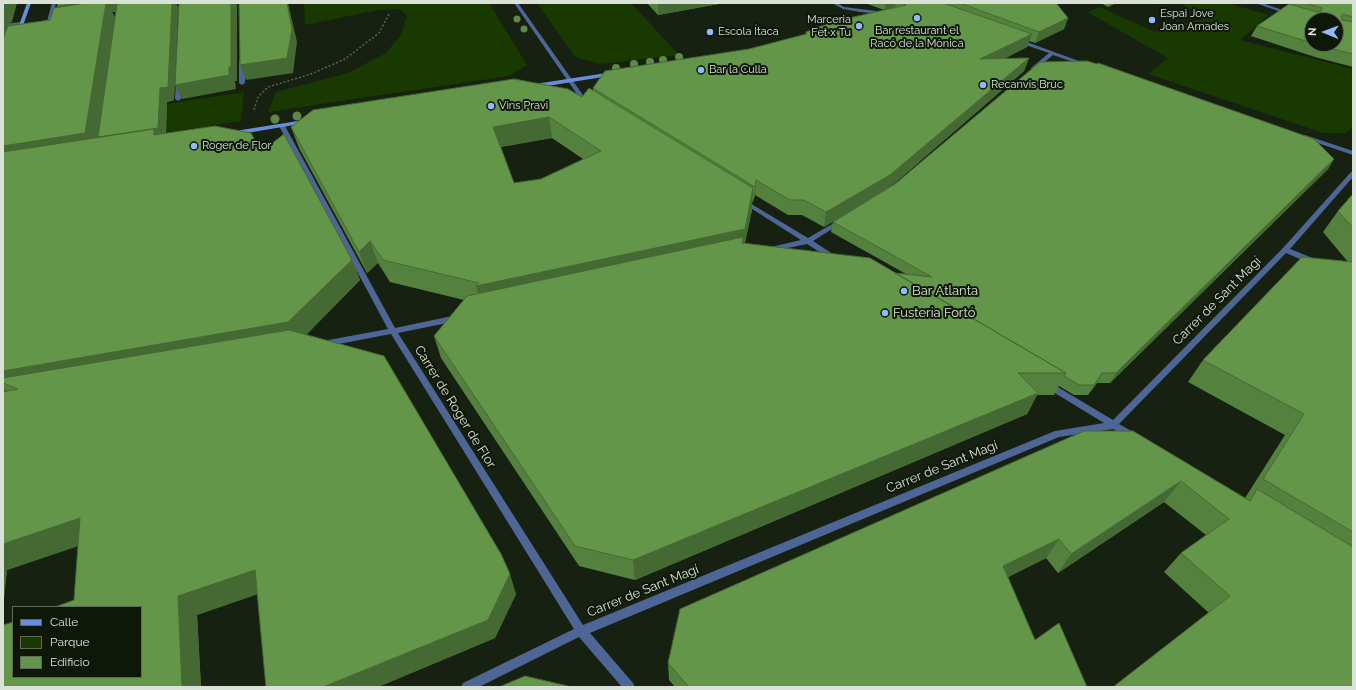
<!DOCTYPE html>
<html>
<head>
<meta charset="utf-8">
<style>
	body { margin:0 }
	#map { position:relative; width:1356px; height:690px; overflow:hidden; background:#172112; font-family:Raleway,sans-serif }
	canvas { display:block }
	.frame { position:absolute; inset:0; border:4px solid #dae1d7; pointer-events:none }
	.legend { position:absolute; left:12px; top:606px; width:130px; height:72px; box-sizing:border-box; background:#0e1809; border:1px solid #60685b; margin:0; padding:5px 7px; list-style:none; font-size:12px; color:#dae1d7 }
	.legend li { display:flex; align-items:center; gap:8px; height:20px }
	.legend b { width:20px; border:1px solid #60685b }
	.north { position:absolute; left:1304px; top:12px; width:40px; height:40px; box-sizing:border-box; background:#0e1809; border:1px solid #60685b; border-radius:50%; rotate:271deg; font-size:11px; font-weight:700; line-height:16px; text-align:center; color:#dae1d7 }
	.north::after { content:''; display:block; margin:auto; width:14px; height:18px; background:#94b7fd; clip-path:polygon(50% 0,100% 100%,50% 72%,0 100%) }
</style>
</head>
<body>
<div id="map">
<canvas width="1356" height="690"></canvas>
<div class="frame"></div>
<ul class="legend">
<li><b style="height:5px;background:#688edb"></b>Calle</li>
<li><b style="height:11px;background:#183900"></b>Parque</li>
<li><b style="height:11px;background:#639648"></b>Edificio</li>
</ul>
<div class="north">N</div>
</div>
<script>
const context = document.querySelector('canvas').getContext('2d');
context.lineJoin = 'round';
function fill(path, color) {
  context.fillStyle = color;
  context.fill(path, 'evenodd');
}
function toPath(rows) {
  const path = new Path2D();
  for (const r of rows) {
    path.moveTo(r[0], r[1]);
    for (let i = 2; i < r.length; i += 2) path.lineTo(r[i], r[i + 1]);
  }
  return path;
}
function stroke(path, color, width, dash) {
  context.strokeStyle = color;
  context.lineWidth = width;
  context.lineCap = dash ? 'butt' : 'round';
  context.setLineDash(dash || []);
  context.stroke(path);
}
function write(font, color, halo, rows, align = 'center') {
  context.font = font + ' Raleway,sans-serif';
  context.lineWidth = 4;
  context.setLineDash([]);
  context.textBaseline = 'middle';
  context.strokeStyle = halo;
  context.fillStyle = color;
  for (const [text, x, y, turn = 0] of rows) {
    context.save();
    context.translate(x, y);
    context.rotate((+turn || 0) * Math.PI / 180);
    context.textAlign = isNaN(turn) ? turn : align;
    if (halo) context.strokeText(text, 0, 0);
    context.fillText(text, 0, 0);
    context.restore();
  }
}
const green = toPath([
	[304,3,489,3,527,65,509,76,268,112,276,92,348,73,386,53,401,35,407,16,400,9,378,10,305,25],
	[537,3,631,3,679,55,601,64,575,57],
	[1189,3,1227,3,1269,15,1240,40,1353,69,1353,126,1346,133,1323,133,1148,74,1168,58,1087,12,1100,7,1155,32,1205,18,1183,5],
	[244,92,241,121,122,139,166,115,167,104]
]);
const path = toPath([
	[254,110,258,97,268,87,311,74,345,59,379,33,389,14]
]);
const lane = toPath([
	[52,3,56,3,50,25,48,26,46,25,52,3]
]);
const street = toPath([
	[514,3,518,3,585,98,592,102,592,104,588,104,581,100,514,3],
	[832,3,837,3,844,7,885,12,887,13,885,14,860,12,843,9,832,3],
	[1255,3,1262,3,1291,13,1287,14,1255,3],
	[22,22,24,22,24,24,3,26,3,24,22,22],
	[1017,40,1021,40,1090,65,1085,66,1053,55,1035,70,1031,70,1031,68,1049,53,1017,42,1017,40],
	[242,58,245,60,245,83,242,85,239,83,239,60,242,58],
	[179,78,182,80,181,99,178,101,175,99,176,80,179,78],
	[282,124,285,126,395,328,457,315,460,316,461,318,460,320,457,321,398,333,583,625,1055,431,1104,423,1045,387,1044,385,1045,383,1051,383,1113,420,1283,248,1351,172,1353,171,1353,177,1290,249,1315,259,1316,261,1315,263,1309,263,1286,253,1119,424,1135,433,1136,436,1135,439,1132,440,1129,439,1113,429,1059,437,590,633,633,683,635,687,622,687,579,637,479,687,461,687,463,683,574,629,391,334,323,347,320,346,319,344,320,342,323,341,388,329,279,126,282,124],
	[1305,135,1353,151,1353,155,1303,138,1303,136,1305,135],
	[743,199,808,238,839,220,843,220,843,222,813,241,839,258,838,260,832,260,807,244,769,252,767,252,765,250,767,248,801,240,741,202,741,200,743,199]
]);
const secondary = toPath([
	[27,3,31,3,20,34,16,35,16,34,27,3],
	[613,72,616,74,615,75,535,88,532,86,535,84,613,72],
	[304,120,306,121,306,123,235,135,232,133,235,131,304,120]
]);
const trees = [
	[517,19,3.5],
	[524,29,3.5],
	[679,57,4],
	[663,60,4],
	[650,62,4],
	[634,64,4],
	[616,68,4],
	[297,116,4.5],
	[275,119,4.5]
];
const wall = toPath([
	[3,3,12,22,8,23,10,26,50,20,58,7,57,6,58,3,119,3,118,4,120,3,176,3,178,8,174,100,167,102,166,133,261,152,352,260,360,280,307,334,516,594,495,638,378,687,266,687,257,594,197,615,201,687,3,687,74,600,78,546,7,570,3,606],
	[116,11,115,17,112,12],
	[647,3,724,3,658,15],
	[865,3,1056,3,1068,18,1064,29,1035,43,1029,41,1027,47,1004,59,1029,58,1024,71,889,188,1334,159,1328,169,1110,383,1097,383,1088,395,1074,395,1059,386,1054,395,1037,395,1027,414,635,580,579,566,441,358,434,336,464,300,390,282,378,263,367,273,299,148,291,127,582,97,593,90,593,88,749,49,805,34,806,32,884,10],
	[552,138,583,159,541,179,514,183,501,147],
	[755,195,788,215,802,215,824,227,842,216,833,222,831,232,906,274,895,273,745,243,752,210,752,201,753,202],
	[1101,3,1116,3,1108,7],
	[1293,3,1353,3,1353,67,1315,57,1251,36,1257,26,1292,4],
	[1312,20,1336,44,1312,44],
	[1353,194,1353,687,1209,613,1164,572,1181,553,1206,535,1164,502,1058,573,1046,558,1008,577,1035,640,1087,687,675,687,669,680,668,663,1084,431,1245,498,1285,435,1188,382,1203,360,1348,262,1323,232,1338,211]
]);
const shadedWall = toPath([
	[3,3,17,3,12,22,8,23,10,27,3,66],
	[78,3,119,3,116,12,112,12,115,18,160,88,172,3,176,3,178,8,174,100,167,102,165,142,3,167,3,146,65,19,57,6],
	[231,3,237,3,237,81,235,81,236,89,182,99,175,85,229,67],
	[287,3,288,3,297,42,293,73,246,80,240,65],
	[658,3,724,3,658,15],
	[886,3,896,3,895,7,884,11],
	[1110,3,1116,3,1108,7],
	[1068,18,1064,29,1035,43,1039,32],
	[1032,34,1027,47,976,72,980,59],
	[1029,58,1024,71,887,190,824,227,826,212],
	[549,117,552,138,497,147,493,127],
	[1334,159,1328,169,1110,383,1116,373],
	[756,180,755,195,753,202,755,187],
	[753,188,752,210,743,251,481,308,476,286],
	[370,241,378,263,367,273,359,252],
	[352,260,360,280,298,343,3,383,3,371],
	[1102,373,1097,383,1088,395,1094,385],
	[3,387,9,393,3,395],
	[1038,393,1027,414,635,580,633,560],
	[1181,481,1164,502,1058,573,1071,554],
	[80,518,100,538,7,570,3,606,3,544],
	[1059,539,1046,558,992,585,1003,566],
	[255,570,270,590,197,615,201,687,182,687,178,596],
	[510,574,516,594,495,638,378,687,323,687]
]);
const building = toPath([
	[58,3,78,3,57,6,58,3],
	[86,3,106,3,85,133,3,146,3,39,8,26,50,20,54,8,86,3],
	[123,3,172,3,168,87,160,88,158,128,98,137,117,4,123,3],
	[179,3,231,3,231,67,229,67,229,75,175,85,179,3],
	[239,3,287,3,292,29,287,58,240,65,239,3],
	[900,3,943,3,1032,34,980,59,1029,58,890,175,826,212,804,200,790,200,756,180,755,187,593,88,605,71,749,49,807,34,806,32,832,22,906,5,900,3],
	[960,3,1056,3,1068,18,1039,32,960,3],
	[1305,3,1353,3,1353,17,1343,14,1341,16,1342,20,1353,22,1353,54,1314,44,1336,44,1336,20,1312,20,1312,43,1257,26,1289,4,1317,12,1321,11,1322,8,1305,3],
	[1087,61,1097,64,1098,63,1314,139,1334,159,1116,373,1102,373,1094,385,1079,385,1064,376,1066,373,895,273,932,277,833,222,895,184,1040,62,1087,61],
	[514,79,568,89,582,97,589,88,753,188,745,229,476,286,479,283,383,260,370,241,359,252,291,127,313,110,514,79],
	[549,117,601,151,541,179,514,183,493,127,549,117],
	[215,126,251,133,261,152,284,134,352,260,288,322,3,371,3,152,154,129,154,135,215,126],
	[1353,194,1353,228,1338,211,1353,194],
	[743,237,742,243,870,258,1066,373,1018,373,1038,393,633,560,575,546,434,336,467,296,743,237],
	[1302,257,1353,262,1353,532,1263,479,1304,414,1203,360,1302,257],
	[289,330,384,356,501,554,510,574,488,620,323,687,266,687,255,570,178,596,182,687,3,687,3,625,13,622,13,677,141,677,141,607,55,607,74,600,80,518,3,544,3,392,18,389,3,383,3,378,289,330],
	[1084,431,1133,431,1250,501,1257,489,1353,547,1353,687,1113,687,1230,596,1181,553,1229,519,1181,481,1071,554,1059,539,1003,566,1035,640,1059,623,1087,687,689,687,668,663,680,609,1084,431],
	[525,676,572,687,499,687,525,676]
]);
const markers = [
	[917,18,4,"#94b7fd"],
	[1152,20,4,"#94b7fd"],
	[859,26,4,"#94b7fd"],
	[710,32,4,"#94b7fd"],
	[701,70,4,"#94b7fd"],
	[983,85,4,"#94b7fd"],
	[491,106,4,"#94b7fd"],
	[194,146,4,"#94b7fd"],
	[904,291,4,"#94b7fd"],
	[885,313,4,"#94b7fd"]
];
const farPoinames = [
	["Espai Jove",1160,14],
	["Joan Amades",1160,27],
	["Marceria",851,20,"right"],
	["Fet x Tu",851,33,"right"],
	["Bar restaurant el",917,31,"center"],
	["Racó de la Mònica",917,44,"center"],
	["Escola Ítaca",718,32],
	["Bar la Culla",709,70],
	["Recanvis Bruc",991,85],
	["Vins Pravi",499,106],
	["Roger de Flor",202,146]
];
const poiNames = [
	["Bar Atlanta",912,291],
	["Fusteria Fortó",893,313]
];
const streetNames = [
	["Carrer de Sant Magí",1217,301,-45],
	["Carrer de Roger de Flor",455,407,58],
	["Carrer de Sant Magí",942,467,-22],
	["Carrer de Sant Magí",643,591,-22]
];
fill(green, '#183900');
stroke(path, '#596255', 1.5, [2, 2]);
fill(lane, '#4e6695');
fill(street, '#4e6695');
fill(secondary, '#688edb');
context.fillStyle = '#5e8849';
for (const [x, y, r] of trees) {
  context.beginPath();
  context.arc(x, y, r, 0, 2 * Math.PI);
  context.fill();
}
fill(wall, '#55813e');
fill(shadedWall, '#456932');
fill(building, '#639648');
stroke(building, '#456932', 1);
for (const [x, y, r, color] of markers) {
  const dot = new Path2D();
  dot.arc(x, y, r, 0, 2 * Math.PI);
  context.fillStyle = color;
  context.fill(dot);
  stroke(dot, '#0e1809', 1.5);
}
write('11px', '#dae1d7', '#0e1809', farPoinames, 'left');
write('13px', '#dae1d7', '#0e1809', poiNames, 'left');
write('13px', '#dae1d7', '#0e1809', streetNames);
</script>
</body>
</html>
